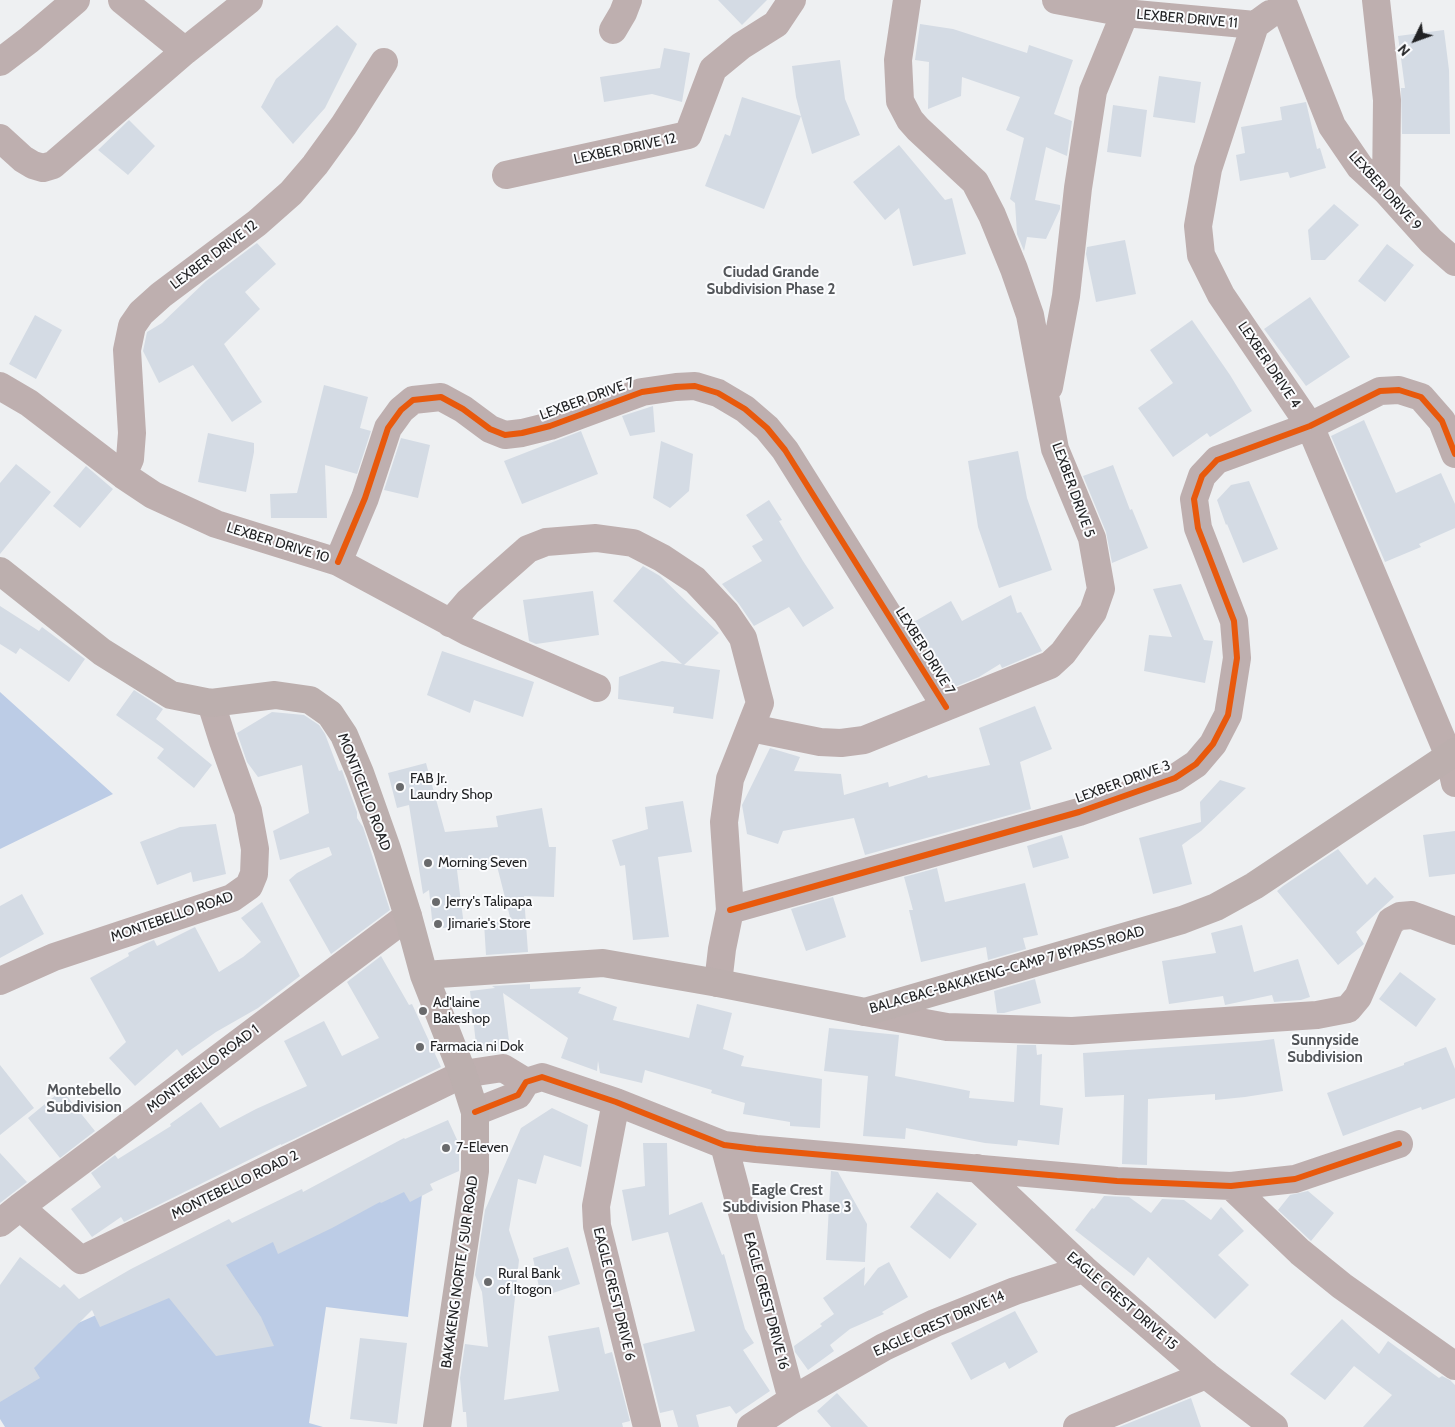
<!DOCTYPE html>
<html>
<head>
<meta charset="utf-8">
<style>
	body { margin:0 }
	#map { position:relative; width:1455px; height:1427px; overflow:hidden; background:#eef0f2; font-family:Cabin,sans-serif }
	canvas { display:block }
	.north { position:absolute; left:1390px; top:15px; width:50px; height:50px; -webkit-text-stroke:4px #fbfcfe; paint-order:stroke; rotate:228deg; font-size:14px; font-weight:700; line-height:20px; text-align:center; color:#212224 }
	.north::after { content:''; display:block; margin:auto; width:18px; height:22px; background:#212224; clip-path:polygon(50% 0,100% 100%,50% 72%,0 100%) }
</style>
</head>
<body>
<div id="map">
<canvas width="1455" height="1427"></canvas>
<div class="north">N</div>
</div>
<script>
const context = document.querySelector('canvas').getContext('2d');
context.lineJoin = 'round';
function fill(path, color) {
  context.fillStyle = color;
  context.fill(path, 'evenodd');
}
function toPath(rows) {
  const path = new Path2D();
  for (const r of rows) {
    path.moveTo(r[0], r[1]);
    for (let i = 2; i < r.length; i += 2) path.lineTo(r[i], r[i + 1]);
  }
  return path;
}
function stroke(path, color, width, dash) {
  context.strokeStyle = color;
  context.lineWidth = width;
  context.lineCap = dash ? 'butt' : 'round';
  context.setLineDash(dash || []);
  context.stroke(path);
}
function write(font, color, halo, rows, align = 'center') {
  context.font = font + ' Cabin,sans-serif';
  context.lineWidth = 4;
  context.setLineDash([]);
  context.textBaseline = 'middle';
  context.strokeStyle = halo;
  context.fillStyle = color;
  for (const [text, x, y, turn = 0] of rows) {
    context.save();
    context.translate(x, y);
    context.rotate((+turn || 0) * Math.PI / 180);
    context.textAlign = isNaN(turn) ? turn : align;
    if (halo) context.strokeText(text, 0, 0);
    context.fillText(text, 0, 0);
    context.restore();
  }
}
const forest = toPath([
	[0,692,113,794,0,849],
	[425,1168,408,1317,326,1307,309,1423,323,1427,5,1427,0,1419,0,1358]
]);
const building = toPath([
	[718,0,767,0,742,25],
	[920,24,953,29,1027,53,1029,45,1073,60,1054,114,1072,121,1067,156,1046,147,1035,200,1060,205,1060,209,1046,239,1027,237,1024,251,1017,234,1015,203,1010,199,1024,138,1006,130,1020,97,962,77,961,96,928,109,929,62,915,60],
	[337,25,357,44,325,108,293,144,261,107,276,79],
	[1444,30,1449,70,1450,134,1402,134,1401,88,1405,88,1398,36],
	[664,48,690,53,682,102,652,94,604,102,600,77,660,68],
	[840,60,845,99,860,135,812,154,801,116,764,209,705,186,725,134,730,136,742,97,801,116,796,97,792,66],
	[1159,76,1201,82,1195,123,1153,117],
	[1306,102,1317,149,1320,148,1326,168,1290,178,1288,172,1240,181,1236,155,1245,153,1241,127,1282,120,1280,107],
	[1113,105,1147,110,1141,157,1107,152],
	[129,120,155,146,128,175,98,150],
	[899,145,945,200,952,198,966,254,913,266,899,208,885,220,853,182],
	[1334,204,1359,225,1325,260,1311,260,1308,230],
	[1125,240,1136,294,1096,302,1086,254,1087,247],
	[257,243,276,264,245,292,260,309,224,344,262,402,232,422,193,365,159,383,143,351,147,332,162,323,206,281],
	[1387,244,1414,265,1385,302,1358,281],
	[1310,297,1350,357,1306,386,1264,329],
	[35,315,62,330,36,379,9,364],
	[1192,320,1230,375,1252,411,1210,437,1207,433,1173,457,1138,408,1173,383,1150,350],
	[324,385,368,397,360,428,371,431,357,474,325,465,327,518,271,518,270,494,297,493],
	[653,406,655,432,630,436,622,416],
	[1364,420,1396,493,1441,473,1455,504,1455,528,1419,544,1421,547,1385,562,1331,436],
	[581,431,598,474,522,504,504,461],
	[208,433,254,443,254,452,246,492,198,482],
	[401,438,430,445,418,498,384,490],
	[661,441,693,454,689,491,670,508,653,498],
	[1018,451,1027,498,1052,570,999,588,978,527,968,461],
	[16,464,51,492,0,554,0,483],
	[1113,465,1130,510,1132,509,1148,548,1112,563,1106,532,1083,476],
	[86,466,113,489,80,528,53,506],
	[1249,481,1278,549,1243,563,1227,524,1226,525,1217,500,1231,485],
	[769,500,782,520,779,521,803,561,834,608,803,627,789,607,754,626,739,604,722,584,762,561,752,546,763,540,746,515],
	[643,566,660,576,719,633,684,665,720,670,713,719,673,713,674,707,618,699,619,677,662,661,682,664,613,601],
	[1181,584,1204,640,1213,641,1205,683,1144,671,1149,635,1172,637,1153,589],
	[593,591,599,635,536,644,529,641,523,600],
	[1011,595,1017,613,1021,612,1042,651,1002,668,1000,664,979,677,952,688,912,623,951,601,962,621],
	[0,606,39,631,42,627,85,659,69,682,20,648,16,654,0,644],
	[442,651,534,682,523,717,474,700,470,713,427,695],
	[134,690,163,709,156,719,212,765,194,788,157,758,164,749,116,715],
	[1035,706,1052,749,1020,762,1031,809,865,855,854,818,783,831,778,844,747,834,742,805,770,748,800,757,794,771,841,774,844,795,888,782,889,787,927,775,928,778,990,765,979,728],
	[272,712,304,715,319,725,325,734,339,771,342,770,345,779,357,812,357,818,363,827,390,910,331,954,289,880,297,873,332,855,329,847,280,860,273,831,309,813,302,765,258,777,247,762,237,733],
	[426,763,445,832,498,827,496,816,542,808,549,847,556,847,554,897,524,896,528,952,486,955,484,923,511,921,497,866,457,870,464,926,433,929,429,890,423,894,409,805,397,808,388,773],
	[1220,780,1246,788,1201,831,1182,845,1192,884,1153,894,1139,838,1201,822,1200,802],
	[683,801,692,852,658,857,669,937,633,940,625,865,620,866,612,840,648,829,645,807],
	[216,824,226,874,193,882,191,872,157,885,140,842,180,827],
	[1455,831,1455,874,1429,877,1423,835],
	[1062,835,1069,858,1033,868,1027,846],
	[1338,849,1367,885,1375,877,1394,897,1356,932,1364,944,1338,965,1277,891,1283,886],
	[937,868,945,902,1025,883,1038,935,1023,938,1026,949,988,960,986,947,921,962,909,910,913,910,904,877],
	[22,894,44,934,0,958,0,906],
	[833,897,846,937,806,951,791,909],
	[262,902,300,976,258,1008,216,1032,182,1056,177,1049,135,1086,109,1058,126,1042,90,978,129,956,128,953,147,943,154,940,157,946,195,927,219,972,243,957,261,942,241,918],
	[1242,925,1254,972,1298,959,1310,997,1301,1000,1274,1002,1272,995,1225,1005,1223,996,1169,1004,1162,961,1216,953,1211,933],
	[381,956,409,1005,412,1004,441,1067,294,1139,281,1145,281,1144,124,1222,121,1217,92,1237,71,1209,101,1187,91,1173,115,1155,118,1159,171,1126,170,1124,201,1102,220,1128,256,1109,307,1086,284,1041,324,1021,342,1056,379,1038,347,982],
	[1400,972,1436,999,1416,1027,1379,999],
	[1035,979,1041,1003,1004,1013,997,1013,994,991],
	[530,984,530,989,581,987,578,993,617,1007,613,1020,689,1038,697,1004,732,1013,723,1049,744,1056,741,1066,822,1079,820,1128,790,1126,790,1122,743,1114,745,1103,711,1093,712,1090,645,1070,642,1083,600,1073,598,1061,597,1071,561,1058,568,1038,503,993,510,1049,477,1053,470,991,495,988,492,986],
	[829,1028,899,1035,895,1076,970,1091,969,1098,1014,1102,1017,1045,1036,1045,1037,1055,1042,1054,1040,1105,1063,1108,1059,1145,1018,1140,1017,1146,985,1143,906,1128,905,1139,863,1136,868,1076,824,1071],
	[1274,1039,1283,1091,1245,1097,1215,1100,1215,1094,1148,1099,1147,1165,1122,1164,1124,1095,1085,1097,1083,1053,1259,1041],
	[1446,1047,1455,1069,1455,1098,1422,1110,1421,1107,1343,1136,1327,1093,1404,1065,1404,1063],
	[0,1065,34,1108,0,1135],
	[62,1090,95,1131,60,1158,28,1118],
	[552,1108,588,1125,581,1167,544,1155,536,1184,518,1179,509,1230,519,1260,504,1400,559,1391,548,1336,599,1327,605,1354,612,1352,630,1421,622,1423,623,1427,467,1427,466,1412,463,1412,460,1378,465,1344,488,1347,482,1292,475,1275,485,1210,521,1128],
	[448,1120,459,1144,459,1171,430,1184,433,1190,410,1202,404,1192,381,1203,380,1202,332,1228,278,1254,273,1242,226,1265,261,1317,274,1346,216,1356,169,1298,100,1327,92,1310,34,1368,40,1378,0,1402,0,1285,20,1257,60,1288,64,1284,79,1299,131,1269,229,1219,232,1223,302,1189,303,1192,404,1138,405,1139],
	[643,1143,667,1143,669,1215,702,1202,722,1255,724,1254,745,1329,754,1343,743,1350,770,1391,736,1414,730,1406,696,1415,699,1427,678,1427,673,1410,660,1413,643,1344,695,1331,668,1232,632,1241,622,1190,645,1186],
	[0,1153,27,1182,0,1203],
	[831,1171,838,1172,867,1224,865,1262,826,1260],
	[1308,1191,1334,1213,1311,1241,1278,1210,1290,1195],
	[937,1192,977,1224,950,1259,910,1227],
	[1104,1196,1129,1197,1151,1213,1162,1199,1184,1200,1211,1220,1221,1207,1244,1231,1218,1255,1249,1285,1215,1319,1148,1257,1134,1276,1075,1230,1092,1208,1094,1209],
	[568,1247,580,1284,541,1297,533,1258],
	[889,1262,908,1297,882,1312,884,1314,850,1329,830,1345,834,1351,808,1370,795,1352,794,1346,822,1326,820,1324,834,1314,823,1298,865,1267,864,1286,878,1268],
	[1015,1311,1038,1352,1009,1369,1005,1362,971,1380,951,1343],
	[1342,1319,1379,1354,1388,1341,1439,1378,1442,1376,1450,1380,1455,1385,1455,1427,1363,1427,1392,1395,1354,1366,1325,1400,1290,1374],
	[360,1338,407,1343,397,1424,350,1419],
	[837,1393,868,1427,831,1427,817,1411],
	[1191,1398,1201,1427,1119,1427]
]);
const minor = toPath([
	[122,0,185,51],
	[1056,0,1125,13,1255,25,1270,14],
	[1282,0,1332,126,1360,167,1386,191,1431,241,1455,262],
	[1376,0,1387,100,1386,191],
	[1255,25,1208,169,1198,226,1201,255,1221,295,1310,426,1449,756,1455,783],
	[613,30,623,13,628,0],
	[0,62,29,40,76,0],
	[0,138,23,159,33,165,43,168,53,165,185,51,249,0],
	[506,175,688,135,713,69,741,46,776,24,792,0],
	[0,386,29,403,123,475,153,495,216,524,338,562,468,632,597,688],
	[1049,387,1066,296,1078,188,1093,91,1125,13],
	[123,475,130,459,132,433,127,350,132,326,141,313,161,295,257,223,291,193,315,165,344,125,384,62],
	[338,562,365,498,388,428,401,410,413,400,441,397,463,409,490,429,505,435,522,433,550,426,642,392,676,387,695,386,718,393,745,409,767,428,785,450,946,707],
	[450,623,468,602,528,549,546,542,596,538,633,543,662,558,695,580,726,613,743,638,760,703,730,779,724,822,730,910,722,949,718,983],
	[751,728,820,742,841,743,864,740,1050,665,1063,653,1093,612,1101,589,1092,538,1055,449,1030,315,1014,269,992,215,975,182,918,129,910,120,900,101,898,60,907,0],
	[730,910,1079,812,1175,778,1196,764,1213,744,1228,715,1237,658,1234,621,1198,528,1194,499,1202,476,1217,460,1310,426,1380,391,1399,390,1421,397,1442,421,1455,454],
	[0,981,54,957,232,898,249,886,254,874,255,849,248,811,223,741,211,703],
	[865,1012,947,1027,1072,1031,1317,1015,1348,1009,1358,997,1391,921,1400,916,1412,915,1455,931],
	[616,1102,596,1206,597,1226,647,1427],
	[475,1112,518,1095,526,1082,542,1077,616,1102,724,1145,756,1149,1117,1181,1231,1186,1295,1179,1399,1144],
	[724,1145,792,1400],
	[977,1168,1084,1269,1206,1375,1274,1427],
	[1231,1186,1300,1252,1342,1286,1455,1366],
	[20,1207,81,1260,463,1074,503,1068,526,1082],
	[0,1223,20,1207,408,916],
	[751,1427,792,1400,884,1347,935,1323,1015,1291,1084,1269],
	[1077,1427,1206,1375]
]);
const secondary = toPath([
	[0,571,102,652,171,695,211,703,275,695,310,700,330,714,344,735,360,773,387,849,408,916,424,975,463,1074,475,1112,475,1171,437,1427],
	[424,975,603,963,718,983,865,1012,1182,920,1216,907,1254,886,1455,752]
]);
const cycleway = toPath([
	[338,562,365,498,388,428,401,410,413,400,441,397,463,409,490,429,505,435,522,433,550,426,642,392,676,387,695,386,718,393,745,409,767,428,785,450,946,707],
	[730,910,1079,812,1175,778,1196,764,1213,744,1228,715,1237,658,1234,621,1198,528,1194,499,1202,476,1217,460,1310,426,1380,391,1399,390,1421,397,1442,421,1455,454],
	[475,1112,518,1095,526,1082,542,1077,616,1102,724,1145,756,1149,1117,1181,1231,1186,1295,1179,1399,1144]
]);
const markers = [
	[400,787,5,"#696a6c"],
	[428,863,5,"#696a6c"],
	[436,902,5,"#696a6c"],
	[438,924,5,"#696a6c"],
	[423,1011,5,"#696a6c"],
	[420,1047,5,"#696a6c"],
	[446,1148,5,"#696a6c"],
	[488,1282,5,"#696a6c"]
];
const streetNames = [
	["LEXBER DRIVE 11",1187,19,5],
	["LEXBER DRIVE 12",625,149,-12],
	["LEXBER DRIVE 9",1385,191,48],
	["LEXBER DRIVE 12",214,255,-37],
	["LEXBER DRIVE 4",1269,365,56],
	["LEXBER DRIVE 7",587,399,-20],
	["LEXBER DRIVE 5",1073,490,70],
	["LEXBER DRIVE 10",278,543,17],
	["LEXBER DRIVE 7",925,651,58],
	["LEXBER DRIVE 3",1123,782,-20],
	["MONTICELLO ROAD",364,792,69],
	["MONTEBELLO ROAD",172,917,-19],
	["BALACBAC-BAKAKENG-CAMP 7 BYPASS ROAD",1007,970,-16],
	["MONTEBELLO ROAD 1",203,1069,-37],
	["MONTEBELLO ROAD 2",235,1185,-26],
	["BAKAKENG NORTE / SUR ROAD",460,1272,-82],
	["EAGLE CREST DRIVE 6",614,1294,76],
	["EAGLE CREST DRIVE 16",766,1301,75],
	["EAGLE CREST DRIVE 15",1122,1301,41],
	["EAGLE CREST DRIVE 14",939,1324,-24]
];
const poiNames = [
	["FAB Jr.",410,779],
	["Laundry Shop",410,795],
	["Morning Seven",438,863],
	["Jerry's Talipapa",446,902],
	["Jimarie's Store",448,924],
	["Ad'laine",433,1003],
	["Bakeshop",433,1019],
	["Farmacia ni Dok",430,1047],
	["7-Eleven",456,1148],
	["Rural Bank",498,1274],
	["of Itogon",498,1290]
];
const neighbourhoodNames = [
	["Ciudad Grande",771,273],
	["Subdivision Phase 2",771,290],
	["Sunnyside",1325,1041],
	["Subdivision",1325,1058],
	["Montebello",84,1091],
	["Subdivision",84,1108],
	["Eagle Crest",787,1191],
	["Subdivision Phase 3",787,1208]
];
fill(forest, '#bccce6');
fill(building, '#d4dbe4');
stroke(minor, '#beafaf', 28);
stroke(secondary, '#bcafae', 28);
stroke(cycleway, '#e8590c', 6);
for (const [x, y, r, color] of markers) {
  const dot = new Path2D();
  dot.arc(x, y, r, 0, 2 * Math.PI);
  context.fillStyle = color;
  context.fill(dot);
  stroke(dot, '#fbfcfe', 2);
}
write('14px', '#212224', '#fbfcfe', streetNames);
write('14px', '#212224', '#fbfcfe', poiNames, 'left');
write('bold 15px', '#525559', '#fbfcfe', neighbourhoodNames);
</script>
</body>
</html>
